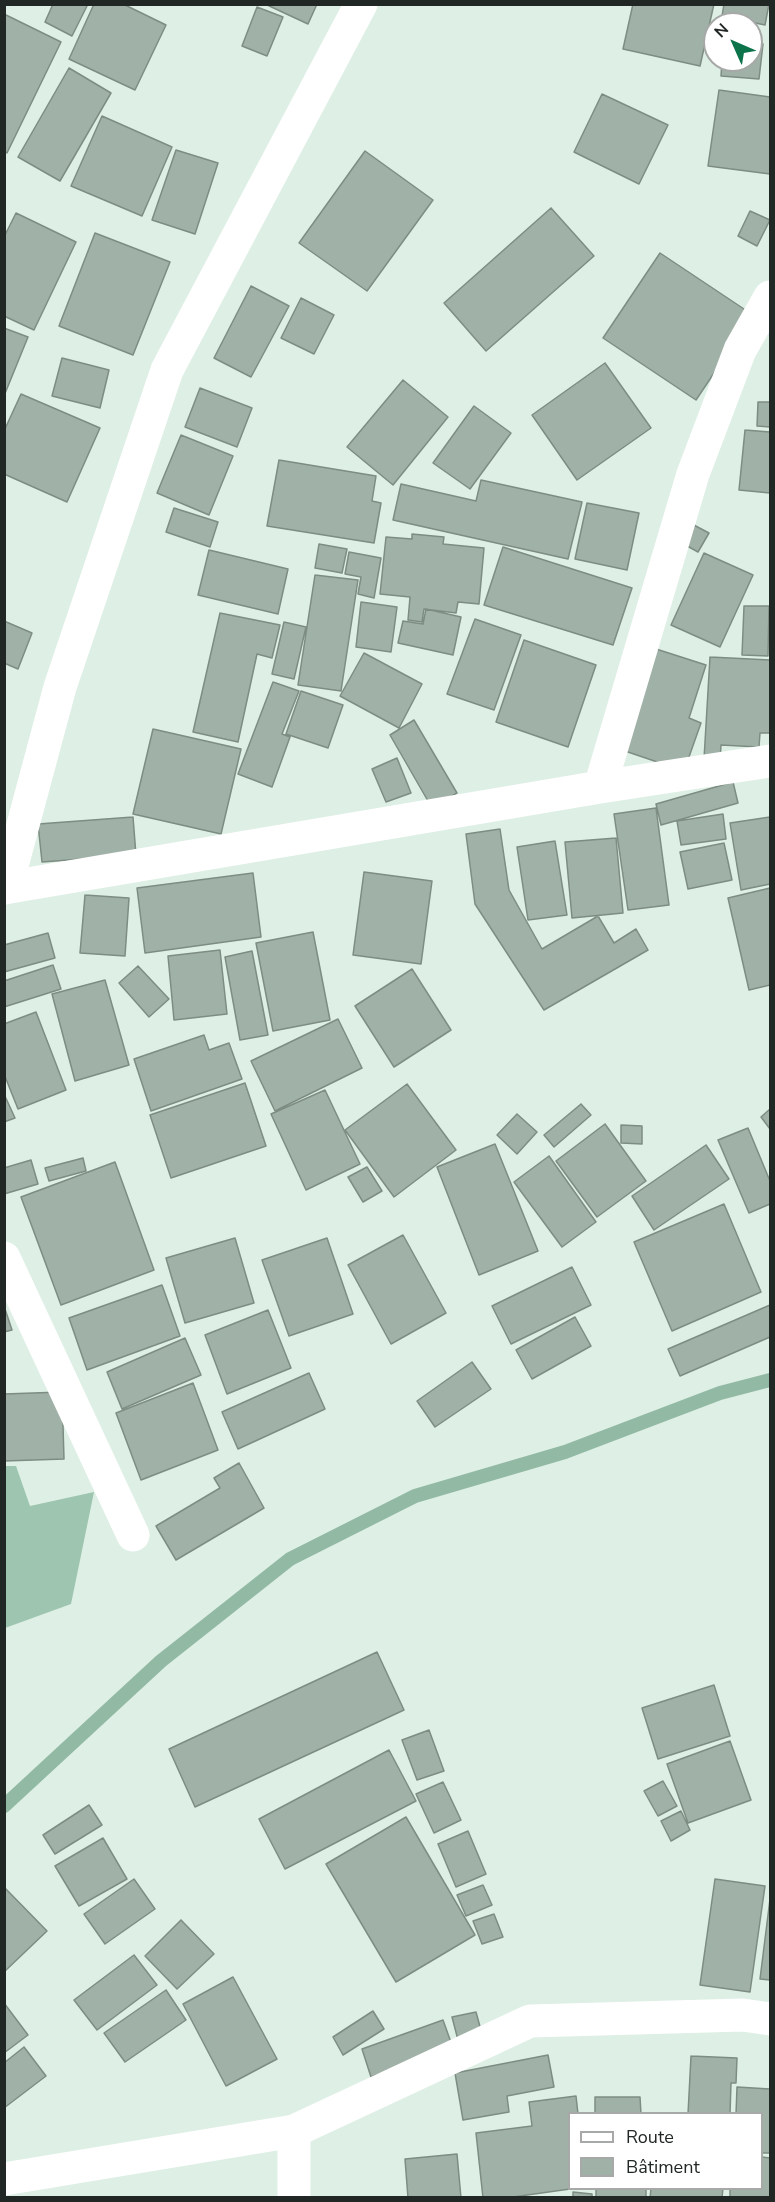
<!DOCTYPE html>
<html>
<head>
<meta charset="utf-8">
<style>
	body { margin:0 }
	#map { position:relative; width:775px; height:2202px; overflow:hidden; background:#deefe5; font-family:"Nunito Sans",sans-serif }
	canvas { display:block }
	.frame { position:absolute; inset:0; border:6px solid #212724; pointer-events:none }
	.legend { position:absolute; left:568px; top:2112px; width:195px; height:78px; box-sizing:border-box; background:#fff; border:2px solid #a6a9a7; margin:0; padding:8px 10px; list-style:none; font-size:18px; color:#212724 }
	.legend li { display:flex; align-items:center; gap:12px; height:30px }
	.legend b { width:30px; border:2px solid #a6a9a7 }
	.north { position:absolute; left:703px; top:12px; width:60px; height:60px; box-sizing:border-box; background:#fff; border:2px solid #a6a9a7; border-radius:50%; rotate:315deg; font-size:16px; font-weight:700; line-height:24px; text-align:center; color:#212724 }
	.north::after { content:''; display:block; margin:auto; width:21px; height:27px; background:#0c734b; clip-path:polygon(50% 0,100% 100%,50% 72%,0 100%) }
</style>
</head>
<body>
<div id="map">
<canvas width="775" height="2202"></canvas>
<div class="frame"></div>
<ul class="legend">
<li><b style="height:8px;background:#fff"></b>Route</li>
<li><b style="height:16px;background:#a0b1a7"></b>Bâtiment</li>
</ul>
<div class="north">N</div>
</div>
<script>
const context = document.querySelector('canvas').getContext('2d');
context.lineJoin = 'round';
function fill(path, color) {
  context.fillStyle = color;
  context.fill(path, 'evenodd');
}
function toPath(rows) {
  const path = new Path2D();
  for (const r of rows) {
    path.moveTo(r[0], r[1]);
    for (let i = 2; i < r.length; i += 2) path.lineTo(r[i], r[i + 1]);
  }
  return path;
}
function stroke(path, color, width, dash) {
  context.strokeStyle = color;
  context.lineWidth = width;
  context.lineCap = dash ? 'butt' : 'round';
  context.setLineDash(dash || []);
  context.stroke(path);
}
const forest = toPath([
	[5,1466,16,1466,30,1506,94,1492,71,1604,5,1628]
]);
const stream = toPath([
	[4,1806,161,1661,290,1559,415,1496,565,1452,720,1393,770,1380]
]);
const building = toPath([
	[53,4,88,4,72,36,45,22,53,4],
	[94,4,123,4,166,25,135,90,69,59,94,4],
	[265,4,317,4,308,24,265,4],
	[633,4,714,4,700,66,623,49,633,4],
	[724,4,769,4,765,25,722,16,724,4],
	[257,7,283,17,267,56,242,46,257,7],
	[4,14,61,42,7,153,4,151,4,14],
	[751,43,763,44,759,79,721,76,722,60,751,60,751,43],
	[69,68,111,93,60,181,18,157,69,68],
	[719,90,770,97,770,174,708,166,719,90],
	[602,94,668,125,639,184,574,152,602,94],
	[102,116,172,147,142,216,71,186,102,116],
	[176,150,218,163,195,234,152,220,176,150],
	[365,151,433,200,367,291,299,243,365,151],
	[551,208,594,256,486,351,444,303,551,208],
	[750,211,770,220,757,246,738,236,750,211],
	[16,213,76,242,34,330,4,316,4,237,16,213],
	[95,233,170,262,133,355,59,326,95,233],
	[660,253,753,315,696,400,603,338,660,253],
	[251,286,289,306,251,377,214,358,251,286],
	[301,298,334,315,314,354,281,338,301,298],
	[4,328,28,337,4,396,4,328],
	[62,358,109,370,100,408,52,396,62,358],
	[605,363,651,428,577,480,532,415,605,363],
	[403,380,448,417,393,485,347,447,403,380],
	[200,388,252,408,237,447,185,427,200,388],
	[21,394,100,428,67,502,4,474,4,431,21,394],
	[758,402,770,402,770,427,757,426,758,402],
	[474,406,511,433,470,489,433,463,474,406],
	[745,430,770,432,770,493,739,490,745,430],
	[181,435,233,456,209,515,157,493,181,435],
	[279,460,376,476,372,501,381,503,374,543,267,526,279,460],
	[481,480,582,502,568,559,393,520,401,484,476,501,481,480],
	[587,503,639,513,627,570,575,559,587,503],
	[174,508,218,522,210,547,166,532,174,508],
	[690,523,709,533,698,552,680,542,690,523],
	[412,534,444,537,443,544,484,548,479,604,458,602,456,613,424,609,422,622,408,620,410,597,380,594,386,537,412,539,412,534],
	[319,544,347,549,342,573,315,568,319,544],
	[503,547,632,588,613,645,484,605,503,547],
	[209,550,288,569,278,614,198,595,209,550],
	[349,552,381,558,374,598,358,594,361,577,345,574,349,552],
	[704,553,753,575,720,647,671,625,704,553],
	[315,575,358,580,341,691,298,685,315,575],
	[361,602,397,607,391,652,356,647,361,602],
	[744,606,769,606,768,656,742,655,744,606],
	[426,609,461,617,453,655,398,643,403,621,423,624,426,609],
	[220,613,280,625,272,658,257,654,238,742,193,732,220,613],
	[475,619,521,635,494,710,447,694,475,619],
	[4,621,32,633,18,669,4,663,4,621],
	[284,622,306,627,294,679,272,674,284,622],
	[524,640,596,665,568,747,496,722,524,640],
	[653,648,706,665,689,718,701,723,684,771,619,749,653,648],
	[364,653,422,684,399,728,340,696,364,653],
	[710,657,770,660,770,733,760,733,759,747,721,745,720,761,704,759,710,657],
	[273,682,299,691,282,734,290,737,272,787,238,774,273,682],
	[301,691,343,705,328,748,286,734,301,691],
	[414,720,457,793,432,808,390,735,414,720],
	[153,729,241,749,221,834,133,814,153,729],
	[397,758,411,793,386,802,372,769,397,758],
	[733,782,738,803,661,825,656,804,733,782],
	[656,808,669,905,628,910,614,814,656,808],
	[723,814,726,839,681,845,677,821,723,814],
	[133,817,136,855,42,862,38,824,133,817],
	[770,817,770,884,741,890,730,823,770,817],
	[500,829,509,890,542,949,598,916,614,943,636,929,648,950,544,1010,475,904,466,834,500,829],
	[616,838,623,913,572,918,565,842,616,838],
	[555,841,567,915,528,920,517,847,555,841],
	[724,843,732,880,688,889,680,852,724,843],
	[364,872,432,881,421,964,353,955,364,872],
	[253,873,261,937,145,953,137,888,253,873],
	[770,888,770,985,749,990,728,898,770,888],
	[85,895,129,898,125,956,80,953,85,895],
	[313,932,330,1020,273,1031,256,943,313,932],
	[48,933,55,958,4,972,4,945,48,933],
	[220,950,227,1014,174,1020,168,956,220,950],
	[252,951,268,1035,240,1040,225,957,252,951],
	[53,965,61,989,4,1007,4,981,53,965],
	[138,966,169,999,149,1017,119,983,138,966],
	[412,969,451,1030,394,1067,355,1006,412,969],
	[105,980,129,1065,75,1081,52,994,105,980],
	[36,1012,66,1090,18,1109,4,1074,4,1024,36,1012],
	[338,1019,362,1068,275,1111,251,1061,338,1019],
	[204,1035,209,1050,229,1043,242,1079,151,1111,134,1059,204,1035],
	[245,1083,266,1146,171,1178,150,1115,245,1083],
	[407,1084,456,1150,394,1197,345,1130,407,1084],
	[325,1090,360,1164,306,1190,271,1114,325,1090],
	[4,1094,15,1118,4,1122,4,1094],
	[581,1104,591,1115,554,1147,544,1135,581,1104],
	[770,1109,770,1129,761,1117,770,1109],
	[517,1114,537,1132,517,1154,497,1135,517,1114],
	[605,1124,646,1181,597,1217,556,1161,605,1124],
	[621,1125,642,1126,642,1144,621,1143,621,1125],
	[748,1128,770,1181,770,1204,749,1213,718,1140,748,1128],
	[495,1144,538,1251,479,1275,437,1167,495,1144],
	[706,1145,729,1179,654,1230,632,1196,706,1145],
	[549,1156,596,1222,562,1247,514,1182,549,1156],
	[83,1158,86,1171,49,1181,45,1168,83,1158],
	[31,1160,38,1184,4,1194,4,1168,31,1160],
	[115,1162,154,1270,61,1305,21,1197,115,1162],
	[367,1167,382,1191,363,1202,348,1177,367,1167],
	[724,1204,761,1292,672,1331,634,1242,724,1204],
	[403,1235,446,1313,391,1344,348,1265,403,1235],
	[235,1238,254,1303,185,1323,166,1258,235,1238],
	[327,1238,353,1314,289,1336,262,1260,327,1238],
	[572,1267,591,1305,511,1344,492,1306,572,1267],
	[162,1285,180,1336,87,1370,69,1318,162,1285],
	[770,1305,770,1337,680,1376,668,1349,770,1305],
	[4,1306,12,1330,4,1332,4,1306],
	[268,1310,291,1368,227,1394,205,1335,268,1310],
	[575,1317,591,1346,532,1379,516,1350,575,1317],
	[185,1338,201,1375,122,1409,107,1372,185,1338],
	[472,1362,491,1389,435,1427,417,1401,472,1362],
	[309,1373,325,1409,238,1449,222,1412,309,1373],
	[193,1383,218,1450,141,1480,116,1413,193,1383],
	[62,1392,64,1459,4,1461,4,1394,62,1392],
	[239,1463,264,1508,176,1560,156,1526,220,1488,214,1478,239,1463],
	[377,1652,404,1710,195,1807,169,1749,377,1652],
	[714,1685,730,1736,658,1759,642,1708,714,1685],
	[429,1730,444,1771,417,1780,402,1740,429,1730],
	[730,1741,751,1800,688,1823,667,1764,730,1741],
	[389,1750,416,1801,285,1869,259,1819,389,1750],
	[663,1781,677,1806,658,1816,644,1791,663,1781],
	[443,1782,461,1820,434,1833,416,1794,443,1782],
	[89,1805,102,1825,55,1854,43,1835,89,1805],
	[681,1811,690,1830,671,1841,661,1821,681,1811],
	[406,1817,475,1935,396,1982,326,1864,406,1817],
	[468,1831,486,1874,456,1887,438,1844,468,1831],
	[103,1838,127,1879,79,1906,55,1866,103,1838],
	[134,1879,155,1909,105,1944,84,1914,134,1879],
	[715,1879,765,1886,750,1992,700,1985,715,1879],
	[483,1885,492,1905,466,1916,457,1895,483,1885],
	[4,1887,47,1931,4,1972,4,1887],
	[770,1899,770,1980,760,1979,770,1899],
	[494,1914,503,1937,482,1944,473,1921,494,1914],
	[181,1920,214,1954,177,1989,145,1956,181,1920],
	[134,1955,157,1985,97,2030,74,2000,134,1955],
	[233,1977,277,2059,226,2086,183,2004,233,1977],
	[166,1990,186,2020,125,2062,104,2033,166,1990],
	[4,2003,28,2035,4,2053,4,2003],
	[373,2011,384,2029,343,2055,333,2037,373,2011],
	[476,2012,482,2034,458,2040,452,2017,476,2012],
	[443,2020,453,2048,371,2077,362,2049,443,2020],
	[24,2047,46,2076,4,2108,4,2063,24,2047],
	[548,2055,554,2087,507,2096,509,2112,463,2120,455,2073,548,2055],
	[691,2056,737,2058,736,2083,731,2083,730,2114,688,2114,691,2056],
	[737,2087,770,2089,770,2153,762,2153,762,2114,736,2114,737,2087],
	[576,2096,578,2114,570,2114,570,2188,577,2188,506,2198,483,2198,476,2133,532,2126,529,2102,576,2096],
	[595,2097,640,2097,641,2114,595,2114,595,2097],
	[457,2154,461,2198,408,2198,405,2159,457,2154],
	[762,2157,770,2158,770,2198,730,2198,730,2188,762,2188,762,2157],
	[596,2188,646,2188,646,2198,596,2198,596,2188],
	[651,2188,723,2188,722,2198,650,2198,651,2188],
	[573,2192,592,2194,592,2198,573,2198,573,2192]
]);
const minor = toPath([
	[600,787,693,474,740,350,770,297],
	[4,888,600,787,770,761],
	[6,888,60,687,167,370,361,4],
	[4,1258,133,1535],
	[294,2131,294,2198],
	[4,2179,294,2131,530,2021,743,2015,770,2019]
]);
fill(forest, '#9ec5af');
stroke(stream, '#92b9a3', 14);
fill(building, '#a0b1a7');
stroke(building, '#7d8d83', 1.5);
stroke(minor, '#fff', 33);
</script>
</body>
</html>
